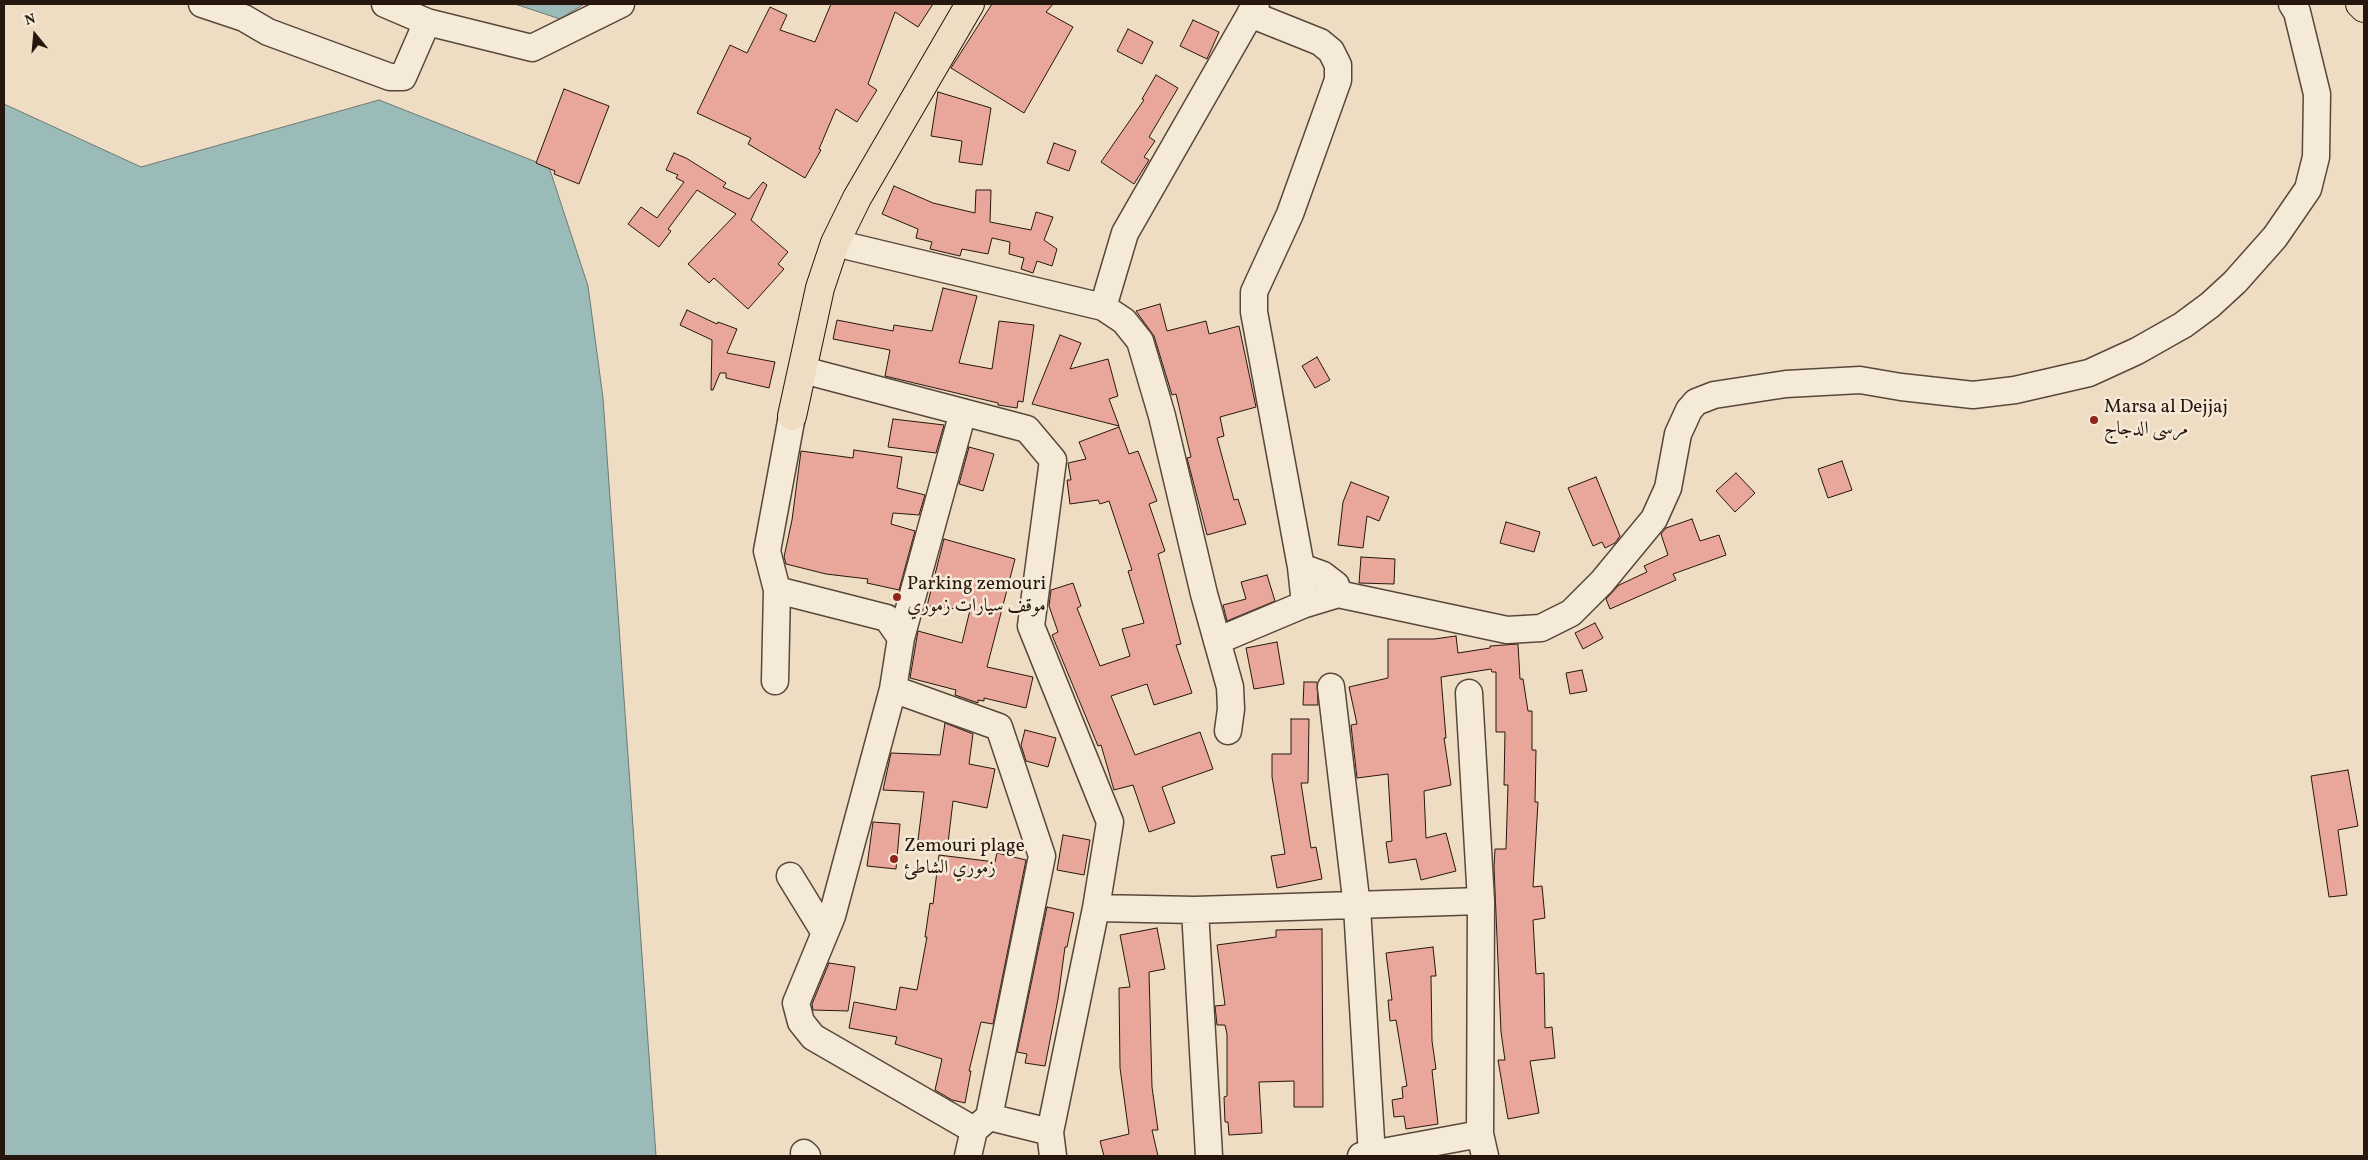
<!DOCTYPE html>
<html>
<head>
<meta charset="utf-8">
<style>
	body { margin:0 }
	#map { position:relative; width:2368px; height:1160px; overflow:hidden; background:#efddc3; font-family:Vollkorn,serif }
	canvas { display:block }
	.frame { position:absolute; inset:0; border:5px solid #26170e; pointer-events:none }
	.north { position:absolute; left:10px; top:10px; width:50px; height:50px; -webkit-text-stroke:4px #f5e9d8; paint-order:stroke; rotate:343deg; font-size:14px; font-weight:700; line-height:20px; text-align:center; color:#26170e }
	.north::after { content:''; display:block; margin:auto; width:18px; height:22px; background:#26170e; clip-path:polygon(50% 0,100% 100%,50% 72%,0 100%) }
</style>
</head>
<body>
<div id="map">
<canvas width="2368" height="1160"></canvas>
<div class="frame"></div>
<div class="north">N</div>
</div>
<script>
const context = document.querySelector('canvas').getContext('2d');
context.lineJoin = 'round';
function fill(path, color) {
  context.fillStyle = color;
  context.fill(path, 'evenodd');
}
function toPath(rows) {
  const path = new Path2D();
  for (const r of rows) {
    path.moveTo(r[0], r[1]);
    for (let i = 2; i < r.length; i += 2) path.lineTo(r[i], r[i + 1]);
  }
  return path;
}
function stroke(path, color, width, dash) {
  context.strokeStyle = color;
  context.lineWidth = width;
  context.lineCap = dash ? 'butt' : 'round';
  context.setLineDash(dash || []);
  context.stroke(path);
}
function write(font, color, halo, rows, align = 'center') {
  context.font = font + ' Vollkorn,Amiri,serif';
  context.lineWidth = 5;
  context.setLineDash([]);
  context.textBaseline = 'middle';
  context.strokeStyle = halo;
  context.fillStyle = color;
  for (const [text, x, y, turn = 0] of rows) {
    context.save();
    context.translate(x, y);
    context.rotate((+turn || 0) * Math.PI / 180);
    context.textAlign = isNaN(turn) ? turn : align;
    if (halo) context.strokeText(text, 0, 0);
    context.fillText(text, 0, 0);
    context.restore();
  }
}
const water = toPath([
	[515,4,584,4,560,19,515,4],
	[379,100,549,167,588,286,603,398,656,1156,4,1156,4,104,141,167,379,100]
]);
const building = toPath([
	[831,4,933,4,918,27,895,12,868,84,877,90,857,122,836,109,819,149,821,150,805,178,748,144,751,138,697,113,730,45,747,53,770,7,787,15,780,30,815,42,831,4],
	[992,4,1053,4,1046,12,1073,27,1024,113,951,68,992,4],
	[1193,20,1219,32,1207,59,1180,46,1193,20],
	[1128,29,1153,42,1142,64,1117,51,1128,29],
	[1156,75,1178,88,1149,137,1155,141,1144,157,1149,160,1134,184,1101,162,1144,100,1142,99,1156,75],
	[564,89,609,106,579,184,554,174,555,171,536,163,564,89],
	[938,92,991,108,982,165,959,162,962,141,931,136,938,92],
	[1054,143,1076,151,1069,171,1047,163,1054,143],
	[674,153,686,158,726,183,723,187,749,199,763,182,767,185,751,220,788,252,778,264,784,269,748,309,714,278,709,283,688,264,736,214,697,190,668,229,671,231,659,247,628,224,641,207,657,218,684,182,676,178,678,175,666,170,674,153],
	[894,186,933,203,975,213,976,190,991,190,990,222,1031,230,1036,212,1053,217,1044,240,1057,249,1052,266,1037,261,1033,273,1021,269,1024,258,1009,254,1010,242,992,238,988,254,962,249,960,256,930,249,932,242,916,238,918,229,882,214,894,186],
	[943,288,977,296,959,363,992,369,999,321,1034,325,1023,402,1018,401,1017,408,998,405,998,403,885,376,890,350,833,339,837,320,893,331,894,325,932,331,943,288],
	[1160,304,1167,331,1206,321,1209,334,1239,326,1256,407,1220,417,1224,436,1217,438,1234,500,1238,499,1246,524,1207,535,1187,458,1191,457,1176,394,1172,395,1154,336,1136,311,1160,304],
	[687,310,717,324,718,322,737,329,727,353,775,362,769,388,726,378,726,373,720,373,713,390,711,390,712,340,680,325,687,310],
	[1060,335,1081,343,1070,369,1108,359,1118,396,1109,399,1119,426,1032,404,1060,335],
	[1317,357,1330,380,1315,388,1302,366,1317,357],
	[893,419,944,425,936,453,888,447,893,419],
	[1119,427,1129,454,1138,451,1157,501,1149,504,1165,551,1158,554,1181,644,1176,645,1192,693,1154,705,1147,684,1111,696,1135,755,1200,732,1213,769,1162,787,1175,823,1149,832,1133,785,1114,790,1101,745,1098,746,1052,635,1058,632,1049,606,1051,590,1073,583,1081,606,1077,608,1100,666,1130,656,1122,629,1144,623,1128,571,1132,570,1109,501,1100,504,1098,500,1070,504,1067,480,1071,480,1068,463,1086,459,1079,442,1119,427],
	[969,447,994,454,983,491,959,484,969,447],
	[854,450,902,457,897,488,925,495,919,515,893,513,891,524,915,531,899,590,867,583,868,579,826,574,786,564,784,557,792,520,801,451,853,458,854,450],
	[1842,461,1852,490,1828,498,1818,469,1842,461],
	[1736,473,1755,493,1735,512,1716,491,1736,473],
	[1596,477,1620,536,1615,543,1605,548,1602,542,1593,546,1568,488,1596,477],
	[1351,482,1389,497,1379,521,1367,516,1363,548,1338,545,1343,502,1351,482],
	[1692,519,1700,541,1719,535,1726,555,1673,574,1676,580,1610,609,1606,599,1619,585,1647,572,1644,566,1668,555,1661,534,1666,528,1692,519],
	[1506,522,1540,532,1534,552,1500,543,1506,522],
	[944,539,1015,559,987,667,1033,677,1026,708,984,698,984,701,978,700,978,703,955,695,956,690,910,678,918,631,962,643,970,610,927,606,944,539],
	[1361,557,1395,559,1394,584,1359,583,1361,557],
	[1267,575,1275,601,1227,621,1223,605,1246,599,1241,582,1267,575],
	[1595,623,1603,638,1583,649,1575,633,1595,623],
	[1456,636,1458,653,1490,648,1490,646,1518,644,1520,679,1523,679,1528,711,1532,711,1532,750,1536,750,1535,802,1538,802,1533,887,1542,886,1545,918,1533,920,1536,974,1544,973,1545,1028,1552,1027,1555,1058,1530,1061,1539,1113,1508,1119,1498,1060,1505,1060,1501,1032,1494,867,1495,849,1506,849,1508,785,1504,785,1505,732,1496,732,1496,672,1492,672,1491,669,1441,677,1446,738,1444,738,1451,785,1424,791,1426,838,1446,833,1456,871,1421,880,1416,859,1389,863,1386,842,1392,841,1388,774,1357,778,1351,725,1357,724,1349,687,1388,678,1388,639,1434,639,1456,636],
	[1277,642,1284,684,1254,689,1246,648,1277,642],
	[1582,670,1587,691,1570,694,1566,673,1582,670],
	[1304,682,1317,682,1318,705,1303,705,1304,682],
	[1291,719,1309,719,1308,783,1301,783,1311,848,1316,847,1322,879,1277,888,1271,856,1285,854,1272,777,1272,754,1291,754,1291,719],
	[945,723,973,734,969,764,995,769,987,808,953,801,948,843,918,840,924,792,883,790,891,753,940,755,945,723],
	[1025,730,1056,738,1048,767,1026,761,1021,745,1025,730],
	[2348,770,2358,826,2338,830,2347,895,2329,897,2311,776,2348,770],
	[873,822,900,824,896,869,867,866,873,822],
	[1063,835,1090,840,1084,875,1057,870,1063,835],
	[997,853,1026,860,993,1024,981,1022,969,1071,971,1071,965,1103,952,1100,935,1090,942,1059,895,1044,897,1037,849,1028,854,1002,896,1010,900,987,917,990,927,937,925,937,930,903,933,904,939,855,995,862,997,853],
	[1047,907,1074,913,1067,947,1065,947,1058,999,1045,1066,1025,1063,1027,1054,1017,1052,1047,907],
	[1157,928,1165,969,1149,972,1152,1087,1158,1130,1152,1130,1158,1156,1104,1156,1100,1141,1129,1134,1120,1068,1119,988,1130,987,1120,935,1157,928],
	[1322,929,1323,1107,1294,1107,1294,1081,1259,1082,1262,1133,1229,1135,1228,1122,1225,1122,1224,1097,1227,1096,1227,1034,1225,1025,1217,1025,1215,1006,1225,1005,1217,945,1276,937,1276,930,1322,929],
	[1433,947,1436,976,1431,976,1432,1041,1436,1069,1432,1070,1438,1124,1406,1129,1404,1116,1394,1117,1392,1100,1403,1098,1402,1087,1407,1086,1396,1020,1390,1021,1388,1000,1392,1000,1386,953,1433,947],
	[829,963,855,967,848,1011,813,1010,812,1004,829,963]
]);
const minor = toPath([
	[202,4,244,18,268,32,390,77,403,77,427,22],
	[385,4,427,22,532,48,621,4],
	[1250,14,1320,42,1331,51,1338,65,1338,80,1290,214,1254,292,1254,312,1301,567,1305,604],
	[835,243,1103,307,1124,321,1140,341,1162,416,1204,594,1230,687,1231,709,1228,731],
	[1103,307,1125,233,1256,4],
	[803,370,1027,429,1053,460,1031,626,1110,822,1096,908,1050,1132,1053,1156],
	[792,416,767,551,777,590,887,618,901,638,893,689,832,916,796,1003,801,1022,813,1037,974,1130,989,1117],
	[1301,567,1323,575,1336,585,1338,594],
	[901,638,963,412],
	[1217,641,1305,604,1338,594,1507,630,1541,628,1571,613,1602,582,1654,519,1668,488,1678,434,1689,410,1696,402,1714,395,1786,384,1860,380,1901,387,1973,395,2015,390,2089,373,2137,351,2183,325,2210,305,2235,282,2275,237,2308,189,2316,157,2317,94,2297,12,2292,4],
	[775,681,777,590],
	[1331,687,1357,907,1372,1156],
	[893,689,999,727,1042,856,989,1117,1050,1132],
	[1469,693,1481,901,1480,1134,1485,1156],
	[790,876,825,933],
	[1096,908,1195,910,1481,901],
	[1195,910,1209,1156],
	[804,1153,807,1156],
	[968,1156,974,1130],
	[1361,1156,1480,1134]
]);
const major = toPath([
	[2360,4,2364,8],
	[792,416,820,288,835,243,857,198,970,4]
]);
const markers = [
	[2094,420,5,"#8f2418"],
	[897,597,5,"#8f2418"],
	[894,859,5,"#8f2418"]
];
const poiNames = [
	["Marsa al Dejjaj",2104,409],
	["مرسى الدجاج",2104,431],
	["Parking zemouri",907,586],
	["موقف سيارات زموري",907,608],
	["Zemouri plage",904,848],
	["زموري الشاطئ",904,870]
];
fill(water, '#9bbbb9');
stroke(water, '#6c7975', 1);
fill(building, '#e9a69a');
stroke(building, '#26170e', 1);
stroke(minor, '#58483b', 29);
stroke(major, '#26170e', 30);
stroke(minor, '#f5e9d8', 26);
stroke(major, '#efddc3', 28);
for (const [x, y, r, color] of markers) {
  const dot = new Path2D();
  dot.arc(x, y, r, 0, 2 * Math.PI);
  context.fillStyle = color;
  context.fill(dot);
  stroke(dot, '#f5e9d8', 2);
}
write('19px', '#26170e', '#f5e9d8', poiNames, 'left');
</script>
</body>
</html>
